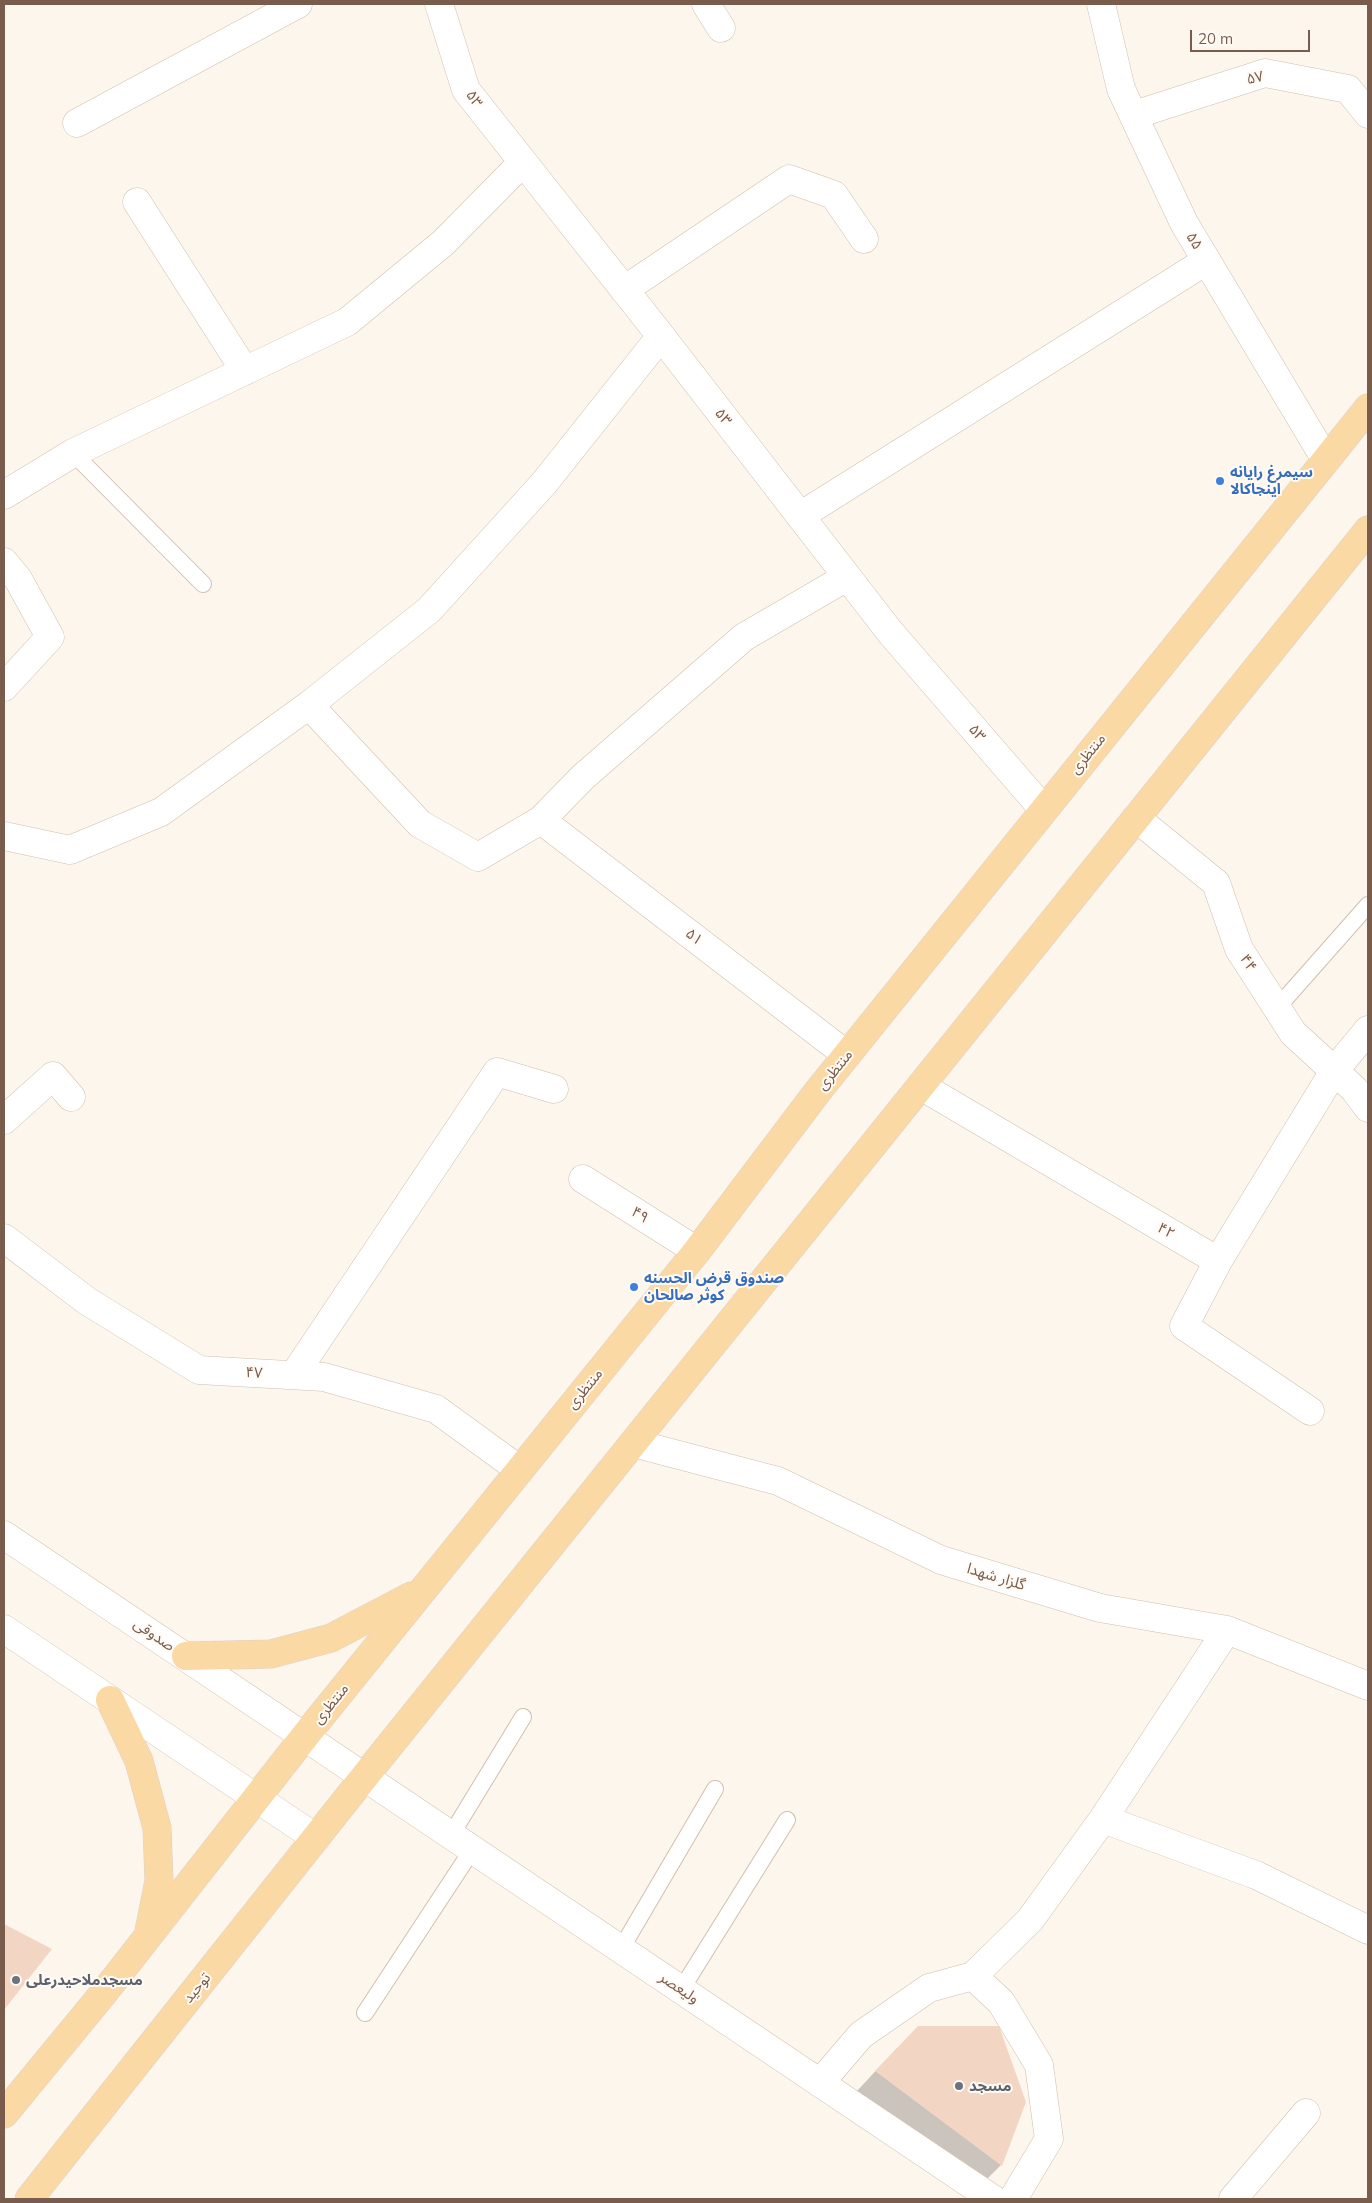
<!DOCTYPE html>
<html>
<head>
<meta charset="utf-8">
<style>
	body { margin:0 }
	#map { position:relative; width:1372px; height:2203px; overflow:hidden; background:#fdf6ec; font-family:Mulish,sans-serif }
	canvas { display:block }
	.frame { position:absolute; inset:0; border:5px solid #7a5c4d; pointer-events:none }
	.scale { position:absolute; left:1190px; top:30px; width:120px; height:22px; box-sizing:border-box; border:2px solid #7a5c4d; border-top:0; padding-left:6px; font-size:15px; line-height:18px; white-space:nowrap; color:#7a5c4d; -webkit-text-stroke:4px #fffaf3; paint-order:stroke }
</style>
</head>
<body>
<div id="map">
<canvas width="1372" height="2203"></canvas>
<div class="frame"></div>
<div class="scale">20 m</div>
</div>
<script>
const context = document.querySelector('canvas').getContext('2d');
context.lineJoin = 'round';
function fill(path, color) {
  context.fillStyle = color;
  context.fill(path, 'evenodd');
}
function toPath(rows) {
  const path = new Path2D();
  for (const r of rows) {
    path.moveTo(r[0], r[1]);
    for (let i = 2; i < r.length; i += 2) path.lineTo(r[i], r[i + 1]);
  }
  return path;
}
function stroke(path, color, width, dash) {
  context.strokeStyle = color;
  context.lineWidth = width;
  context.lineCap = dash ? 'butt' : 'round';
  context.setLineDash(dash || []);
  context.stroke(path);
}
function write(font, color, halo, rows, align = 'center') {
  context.font = font + ' Mulish,"Noto Sans Arabic",sans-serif';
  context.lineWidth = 4;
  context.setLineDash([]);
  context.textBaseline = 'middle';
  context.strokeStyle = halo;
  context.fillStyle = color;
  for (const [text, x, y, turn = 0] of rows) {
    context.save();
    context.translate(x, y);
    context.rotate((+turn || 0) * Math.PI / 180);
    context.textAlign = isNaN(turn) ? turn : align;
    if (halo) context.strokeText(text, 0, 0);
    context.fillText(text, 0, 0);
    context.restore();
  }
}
const shadow = toPath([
	[4,1926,50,1949,4,2008],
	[897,2048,1001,2165,981,2185,856,2092]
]);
const building = toPath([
	[4,1924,52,1949,4,2010],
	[918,2026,999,2026,1026,2102,1002,2166,875,2071]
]);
const service = toPath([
	[73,453,203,584],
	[1277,1008,1368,905],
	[451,1835,523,1717],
	[621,1949,715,1789],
	[681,1990,787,1820],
	[365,2013,472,1850]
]);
const minor = toPath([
	[439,4,466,90,661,336,890,632,1044,810],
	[706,4,721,28],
	[1101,4,1121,89,1184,223,1326,460],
	[1134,115,1265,73,1348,89,1368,114],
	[77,123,298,4],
	[137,202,245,371],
	[624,290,789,179,834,195,864,239],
	[4,495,73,453,347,322,443,243,523,162],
	[800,516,1206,261],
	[4,562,18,579,50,637,4,687],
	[309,705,420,824,478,857,541,820,583,777,744,637,847,577],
	[1136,818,1216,883,1239,949,1293,1033,1354,1089,1368,1108],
	[541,820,847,1055],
	[4,836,70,850,161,812,309,705,429,610,545,482,661,336],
	[921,1086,1218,1261,1184,1326,1310,1411],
	[4,1120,53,1076,71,1097],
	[583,1179,697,1251],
	[4,1238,87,1301,199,1370,324,1377,436,1409,520,1470],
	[1218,1261,1334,1071,1368,1030],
	[294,1375,497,1072,554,1089],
	[633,1443,778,1481,941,1560,1100,1608,1227,1630,1368,1686],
	[1103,1819,1256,1875,1368,1930],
	[973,1976,1001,2002,1039,2065,1049,2139,1013,2199],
	[820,2083,861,2035,929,1988,973,1976,1030,1920,1103,1819,1227,1630],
	[1233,2199,1306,2113]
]);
const secondary = toPath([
	[4,1535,993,2199],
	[4,1629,316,1838]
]);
const primary = toPath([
	[186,1656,271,1654,331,1638,411,1596],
	[110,1700,139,1761,157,1828,159,1881,149,1931],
	[4,2114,102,1995,305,1736,697,1251,818,1091,1368,408],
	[29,2199,365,1776,1368,530]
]);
const markers = [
	[1220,481,5,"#3f7fe0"],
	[634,1287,5,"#3f7fe0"],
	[16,1980,5,"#6b7280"],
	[959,2086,5,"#6b7280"]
];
const streetNames = [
	["۵۷",1255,78,-13],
	["۵۳",474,99,55],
	["۵۵",1194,241,59],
	["۵۳",723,417,52],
	["۵۳",977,733,49],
	["منتظری",1088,754,-51],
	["۵۱",694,937,38],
	["۴۴",1248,963,57],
	["منتظری",835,1070,-51],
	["۴۹",640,1215,32],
	["۴۲",1166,1231,31],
	["۴۷",254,1373,3],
	["منتظری",585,1389,-51],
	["گلزار شهدا",996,1577,17],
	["صدوقی",154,1635,34],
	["منتظری",331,1704,-51],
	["توحید",197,1988,-51],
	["ولیعصر",679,1988,34]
];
const shopNames = [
	["سیمرغ رایانه",1230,472],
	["اینجاکالا",1230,489],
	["صندوق قرض الحسنه",644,1278],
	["کوثر صالحان",644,1295]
];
const worshipNames = [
	["مسجدملاحیدرعلی",26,1980],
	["مسجد",969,2086]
];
fill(shadow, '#0003');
fill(building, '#f3d5c3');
stroke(service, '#d1beb0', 18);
stroke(minor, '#d1beb0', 29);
stroke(secondary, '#d6c0b0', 29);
stroke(primary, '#dad1cd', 29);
stroke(service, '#fff', 16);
stroke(minor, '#fff', 28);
stroke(secondary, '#fff', 28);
stroke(primary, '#fbd9a5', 28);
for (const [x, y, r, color] of markers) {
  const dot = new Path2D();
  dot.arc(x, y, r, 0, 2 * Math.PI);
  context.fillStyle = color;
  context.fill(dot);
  stroke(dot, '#fffaf3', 2);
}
write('15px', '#7a5c4d', '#fffaf3', streetNames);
write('bold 15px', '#366cbe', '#fffaf3', shopNames, 'left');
write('bold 15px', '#5b616d', '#fffaf3', worshipNames, 'left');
</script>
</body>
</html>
